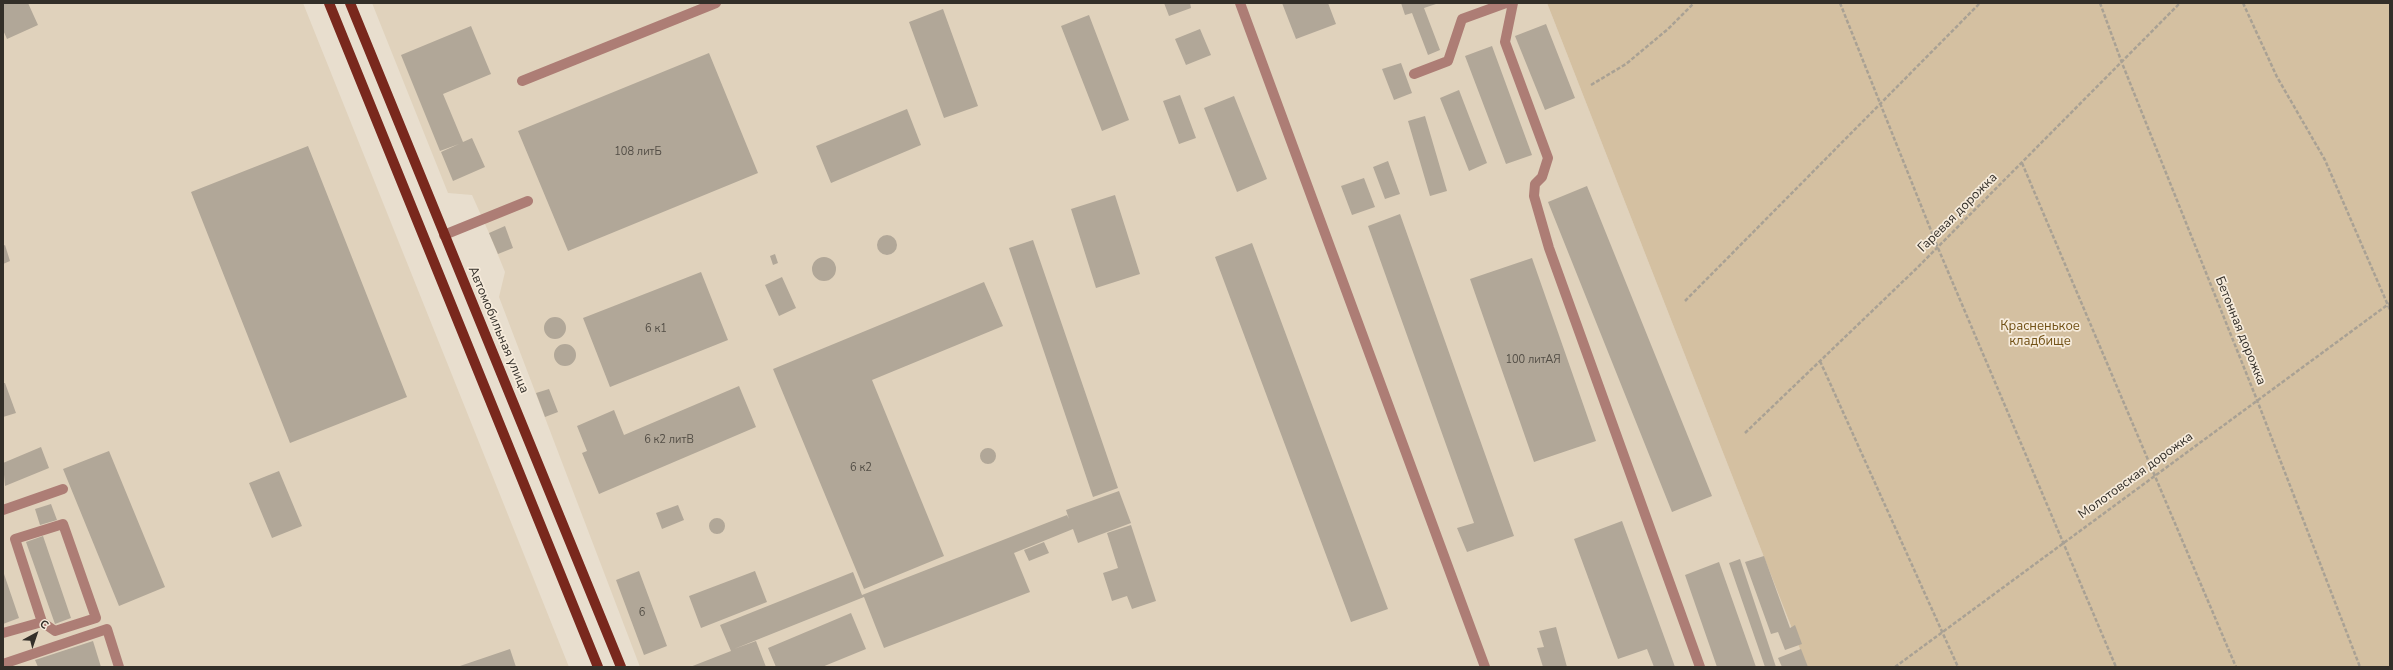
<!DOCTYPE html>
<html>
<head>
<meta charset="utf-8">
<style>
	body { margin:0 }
	#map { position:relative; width:2393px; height:670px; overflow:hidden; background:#e8dece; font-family:"Nunito Sans",sans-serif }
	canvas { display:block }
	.frame { position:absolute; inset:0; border:4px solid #332f29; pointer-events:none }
	.north { position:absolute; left:16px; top:614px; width:40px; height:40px; -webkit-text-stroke:3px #f6ebdb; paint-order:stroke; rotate:40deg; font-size:11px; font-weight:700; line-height:16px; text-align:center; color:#332f29 }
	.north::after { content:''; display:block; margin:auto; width:14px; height:18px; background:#332f29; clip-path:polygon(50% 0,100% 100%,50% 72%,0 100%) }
</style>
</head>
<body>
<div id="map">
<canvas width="2393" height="670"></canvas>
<div class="frame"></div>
<div class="north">С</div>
</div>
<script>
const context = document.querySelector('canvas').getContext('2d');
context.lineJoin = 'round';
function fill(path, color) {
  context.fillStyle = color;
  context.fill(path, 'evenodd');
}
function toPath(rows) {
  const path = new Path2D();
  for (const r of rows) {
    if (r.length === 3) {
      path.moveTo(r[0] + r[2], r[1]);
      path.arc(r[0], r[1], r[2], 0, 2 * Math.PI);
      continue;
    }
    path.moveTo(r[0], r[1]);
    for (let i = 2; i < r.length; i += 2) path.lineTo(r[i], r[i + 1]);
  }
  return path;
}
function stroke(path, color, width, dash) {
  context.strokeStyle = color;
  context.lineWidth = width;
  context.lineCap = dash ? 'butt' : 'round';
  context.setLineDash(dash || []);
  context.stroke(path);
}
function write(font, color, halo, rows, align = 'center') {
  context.font = font + ' "Nunito Sans",sans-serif';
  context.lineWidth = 3.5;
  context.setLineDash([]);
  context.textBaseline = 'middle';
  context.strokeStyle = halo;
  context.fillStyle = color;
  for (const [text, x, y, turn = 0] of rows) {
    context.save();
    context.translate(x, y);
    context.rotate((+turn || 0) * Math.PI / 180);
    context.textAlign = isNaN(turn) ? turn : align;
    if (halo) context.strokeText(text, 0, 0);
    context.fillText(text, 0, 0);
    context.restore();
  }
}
const built = toPath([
	[3,3,303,3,569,667,3,667],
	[372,3,1547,3,1807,667,640,667,499,297,505,272,489,233,472,195,448,193]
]);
const green = toPath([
	[1547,3,2390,3,2390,667,1807,667]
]);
const building = toPath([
	[3,3,28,3,38,25,7,39,3,30],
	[1164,3,1190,3,1191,8,1169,16],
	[1282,3,1328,3,1336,24,1296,39],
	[1401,3,1439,3,1424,8,1440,50,1428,55,1412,13,1405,15],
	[943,9,978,106,944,118,909,22],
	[1089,15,1129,120,1102,131,1061,26],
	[1546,24,1575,98,1545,110,1515,36],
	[471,26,491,74,443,94,463,142,472,138,485,167,453,181,441,152,459,144,440,151,401,55],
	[1200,29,1211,55,1186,65,1175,39],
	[1492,46,1532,155,1506,164,1465,56],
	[709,53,758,173,568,251,518,131],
	[1401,63,1412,93,1394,100,1382,69],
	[1459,90,1487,163,1469,171,1440,98],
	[1180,95,1196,138,1179,144,1163,101],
	[1234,96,1267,179,1237,192,1204,108],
	[907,109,921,145,831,183,816,146],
	[1425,116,1447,191,1430,196,1408,121],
	[308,146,407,397,290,443,191,192],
	[1388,161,1400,194,1385,199,1373,167],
	[1364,178,1375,207,1352,215,1341,186],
	[1587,186,1712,496,1672,512,1548,202],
	[1115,195,1140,274,1096,288,1071,209],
	[1400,214,1514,536,1467,552,1457,528,1474,523,1368,226],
	[505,226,513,248,498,254,489,233],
	[887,245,10],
	[1033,240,1118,488,1093,497,1009,248],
	[1252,243,1388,609,1351,622,1215,257],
	[5,245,10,261,3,264,3,246],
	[775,254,778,263,773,265,770,256],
	[824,269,12],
	[1532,258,1596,441,1534,462,1470,279],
	[701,272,728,340,610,387,583,318],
	[782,277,796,308,779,316,765,285],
	[984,282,1003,326,872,380,944,556,864,589,773,369],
	[555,328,11],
	[565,355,11],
	[3,383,5,383,16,413,3,417],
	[739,386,756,427,599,494,582,453,587,451,577,426,614,410,624,435],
	[549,389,558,412,545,417,536,393],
	[41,447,49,468,5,486,3,463],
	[988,456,8],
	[109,451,165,587,119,606,63,469],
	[279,471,302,526,272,538,249,483],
	[1119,491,1131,523,1078,543,1073,529,1014,553,1030,592,884,648,864,597,734,649,756,641,766,667,690,667,731,651,720,625,853,572,862,595,1067,515,1069,519,1066,510],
	[51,504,57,520,40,525,35,509],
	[678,505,684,520,662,529,656,513],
	[717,526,8],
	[1622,521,1666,642,1675,667,1654,667,1647,649,1618,659,1574,539],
	[1131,525,1156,601,1132,609,1127,596,1112,601,1103,573,1118,568,1107,533],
	[43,536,71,618,55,624,26,542],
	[1044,542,1049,553,1029,561,1024,550],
	[1764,556,1790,628,1795,625,1802,644,1785,650,1778,632,1771,634,1745,562],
	[1740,559,1776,667,1765,667,1729,563],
	[1719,562,1756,667,1717,667,1685,575],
	[3,571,19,618,3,624],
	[639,571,667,646,644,655,616,580],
	[755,571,767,602,701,628,689,596],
	[851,613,866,649,822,667,776,667,768,648],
	[1556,627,1567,667,1543,667,1537,648,1544,647,1539,631],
	[93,641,101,667,38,667,35,660],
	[510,649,516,667,457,667],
	[1801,649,1808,667,1782,667,1778,658]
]);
const path = toPath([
	[1840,3,1938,248,2116,667],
	[2100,3,2122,63,2257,400,2360,667],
	[2243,3,2277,77,2325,160,2390,310],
	[1591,85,1626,64,1668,29,1694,3],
	[2022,163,2236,667],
	[1685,301,1980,3],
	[1820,361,1958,667],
	[1745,433,1917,268,2180,3],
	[1895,667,2390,303]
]);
const minor = toPath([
	[1240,3,1485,667],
	[1513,3,1505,42,1548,158,1542,177,1535,184,1534,196,1549,248,1700,667],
	[1414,74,1448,61,1462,19,1506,3],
	[522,81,716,3],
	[444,235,528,201],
	[3,510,63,489],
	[3,633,42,622,15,539,63,524,96,618,55,631,42,622],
	[3,664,107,629,119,667]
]);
const major = toPath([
	[329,3,598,667],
	[350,3,621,667]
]);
const numberNames = [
	["108 литБ",638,152],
	["6 к1",656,329],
	["100 литАЯ",1533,360],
	["6 к2 литВ",669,440],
	["6 к2",861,468],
	["6",642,613]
];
const streetNames = [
	["Гаревая дорожка",1958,213,-45],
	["Автомобильная улица",498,330,67],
	["Бетонная дорожка",2240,331,68],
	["Молотовская дорожка",2136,476,-36]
];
const parkNames = [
	["Красненькое",2040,327],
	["кладбище",2040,342]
];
fill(built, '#e0d2bc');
fill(green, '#d4c0a1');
fill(building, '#b1a798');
stroke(path, '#a9a194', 2.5, [4, 2]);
stroke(minor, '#ad7d75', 10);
stroke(major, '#79281d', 10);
write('11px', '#524d45', null, numberNames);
write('13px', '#332f29', '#f6ebdb', streetNames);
write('13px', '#715116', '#f6ebdb', parkNames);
</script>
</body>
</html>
